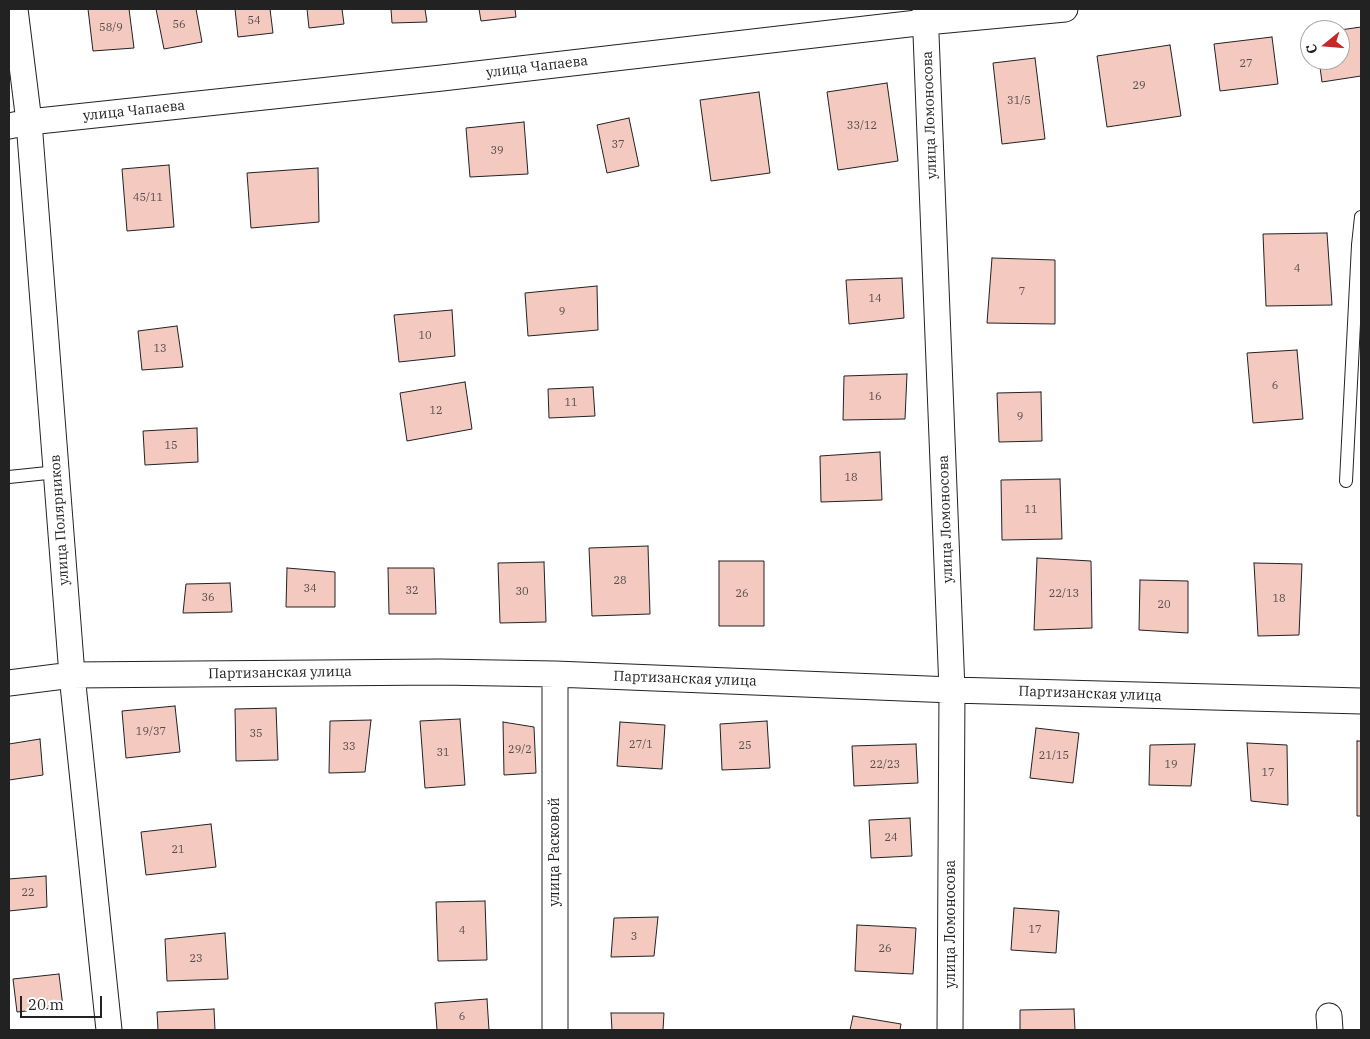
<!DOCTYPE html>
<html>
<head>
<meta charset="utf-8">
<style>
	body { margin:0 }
	#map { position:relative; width:1370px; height:1039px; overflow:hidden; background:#fff; font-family:"IBM Plex Serif",serif }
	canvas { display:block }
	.frame { position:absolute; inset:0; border:10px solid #222; pointer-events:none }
	.north { position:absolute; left:1300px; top:20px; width:50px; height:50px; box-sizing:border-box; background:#fff; border:1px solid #a7a7a7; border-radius:50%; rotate:253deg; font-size:14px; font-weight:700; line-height:20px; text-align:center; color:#222 }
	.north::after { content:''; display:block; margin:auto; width:18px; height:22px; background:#c62828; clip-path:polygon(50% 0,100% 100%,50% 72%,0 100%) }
	.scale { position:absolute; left:20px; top:996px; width:82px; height:22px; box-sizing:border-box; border:2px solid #222; border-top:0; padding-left:6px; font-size:15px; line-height:18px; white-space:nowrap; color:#222; -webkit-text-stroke:4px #fff; paint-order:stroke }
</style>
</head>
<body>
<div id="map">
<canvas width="1370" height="1039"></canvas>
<div class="frame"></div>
<div class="north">С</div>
<div class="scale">20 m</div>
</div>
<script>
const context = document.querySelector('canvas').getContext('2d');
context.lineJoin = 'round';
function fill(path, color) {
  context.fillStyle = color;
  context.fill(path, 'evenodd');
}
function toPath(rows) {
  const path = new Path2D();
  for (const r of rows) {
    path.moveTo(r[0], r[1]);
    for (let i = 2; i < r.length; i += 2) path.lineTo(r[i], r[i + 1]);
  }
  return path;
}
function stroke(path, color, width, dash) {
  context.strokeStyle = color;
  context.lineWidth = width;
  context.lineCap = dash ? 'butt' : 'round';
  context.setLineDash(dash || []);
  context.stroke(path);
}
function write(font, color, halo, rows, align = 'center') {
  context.font = font + ' "IBM Plex Serif",serif';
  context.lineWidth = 4;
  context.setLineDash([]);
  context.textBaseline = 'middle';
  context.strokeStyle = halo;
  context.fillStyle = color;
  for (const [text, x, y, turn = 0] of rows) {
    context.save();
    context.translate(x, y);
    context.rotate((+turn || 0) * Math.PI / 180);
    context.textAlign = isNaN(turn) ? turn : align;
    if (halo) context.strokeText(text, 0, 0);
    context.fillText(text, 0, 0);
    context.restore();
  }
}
const building = toPath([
	[88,9,129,9,134,48,93,51,88,9],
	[156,9,196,9,202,42,164,49,156,9],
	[235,9,270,9,273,33,238,37,235,9],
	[307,9,342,9,344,24,309,28,307,9],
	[391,9,425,9,427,22,392,23,391,9],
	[479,9,515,9,516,17,481,21,479,9],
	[1361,27,1361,76,1322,82,1319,60,1340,60,1340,30,1361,27],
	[1272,37,1278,84,1220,91,1214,44,1272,37],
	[1170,45,1181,116,1107,127,1097,56,1170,45],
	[1035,58,1045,139,1002,144,993,63,1035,58],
	[887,83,898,161,838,170,827,92,887,83],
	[759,92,770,173,711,181,700,100,759,92],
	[629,118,639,166,607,173,597,125,629,118],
	[524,122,528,174,470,177,466,128,524,122],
	[169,165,174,227,127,231,122,169,169,165],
	[318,168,319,222,251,228,247,173,318,168],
	[1327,233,1332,305,1266,306,1263,234,1327,233],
	[992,258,1055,260,1055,324,987,323,992,258],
	[902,278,904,318,849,324,846,280,902,278],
	[597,286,598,330,528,336,525,293,597,286],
	[452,310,455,356,399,362,394,315,452,310],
	[177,326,183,367,142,370,138,331,177,326],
	[1297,350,1303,419,1253,423,1247,353,1297,350],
	[907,374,905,419,843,420,844,376,907,374],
	[465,382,472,429,407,441,400,393,465,382],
	[593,387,595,416,549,418,548,389,593,387],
	[1041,392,1042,441,999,442,997,393,1041,392],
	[197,428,198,462,145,465,143,431,197,428],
	[880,452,882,500,821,502,820,456,880,452],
	[1060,479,1062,539,1002,540,1001,480,1060,479],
	[648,546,650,614,592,616,589,548,648,546],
	[1037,558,1091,561,1092,628,1034,630,1037,558],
	[719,561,764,561,764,626,719,626,719,561],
	[544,562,546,622,500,623,498,563,544,562],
	[1254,563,1302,564,1299,635,1258,636,1254,563],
	[287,568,335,572,335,607,286,607,287,568],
	[388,568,434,568,436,614,389,614,388,568],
	[1140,580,1188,581,1188,633,1139,630,1140,580],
	[230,583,232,612,183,613,186,584,230,583],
	[175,706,180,752,126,758,122,711,175,706],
	[276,708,278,760,236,761,235,709,276,708],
	[460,719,465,785,425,788,420,721,460,719],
	[371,720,365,772,329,773,330,721,371,720],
	[767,721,770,768,722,770,720,724,767,721],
	[503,722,534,727,536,773,504,775,503,722],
	[620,722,665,725,662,769,617,766,620,722],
	[1036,728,1079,733,1073,783,1030,778,1036,728],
	[40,739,43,775,9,780,9,744,40,739],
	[1357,741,1361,741,1361,816,1357,816,1357,741],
	[1247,743,1287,745,1288,805,1251,801,1247,743],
	[916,744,918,783,854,786,852,746,916,744],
	[1195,744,1191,786,1149,785,1150,745,1195,744],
	[910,818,912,856,871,858,869,820,910,818],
	[211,824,216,867,146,875,141,832,211,824],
	[46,876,47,907,9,911,9,879,46,876],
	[485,901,487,960,438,961,436,902,485,901],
	[1014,908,1059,911,1056,953,1011,950,1014,908],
	[658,917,654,956,611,957,614,918,658,917],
	[857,925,916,928,913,974,855,971,857,925],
	[225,933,228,979,167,981,165,939,225,933],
	[59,974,63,1007,17,1012,13,979,59,974],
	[487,999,489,1030,437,1030,435,1003,487,999],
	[214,1009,215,1030,158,1030,157,1012,214,1009],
	[1074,1009,1075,1030,1020,1030,1020,1010,1074,1009],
	[611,1013,664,1013,663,1030,612,1030,611,1013],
	[853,1016,901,1024,900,1030,850,1030,853,1016]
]);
const service = toPath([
	[9,477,57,472],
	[1346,481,1358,245,1361,217]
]);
const minor = toPath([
	[15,9,29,122,72,675,109,1030],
	[925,9,952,690,950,1030],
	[9,126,29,122,442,78,926,22,1065,9],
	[555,674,555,1030],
	[9,683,72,675,440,672,555,674,952,690,1361,701],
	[1329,1016,1330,1030]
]);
const numberNames = [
	["54",254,21],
	["56",179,25],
	["58/9",111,28],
	["27",1246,64],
	["29",1139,86],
	["31/5",1019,101],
	["33/12",862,126],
	["37",618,145],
	["39",497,151],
	["45/11",148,198],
	["4",1297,269],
	["7",1022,292],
	["14",875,299],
	["9",562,312],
	["10",425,336],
	["13",160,349],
	["6",1275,386],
	["16",875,397],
	["11",571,403],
	["12",436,411],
	["9",1020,417],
	["15",171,446],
	["18",851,478],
	["11",1031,510],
	["28",620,581],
	["34",310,589],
	["32",412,591],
	["30",522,592],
	["26",742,594],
	["22/13",1064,594],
	["36",208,598],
	["18",1279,599],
	["20",1164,605],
	["19/37",151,732],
	["35",256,734],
	["27/1",641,745],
	["25",745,746],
	["33",349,747],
	["29/2",520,750],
	["31",443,753],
	["21/15",1054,756],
	["22/23",885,765],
	["19",1171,765],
	["17",1268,773],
	["24",891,838],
	["21",178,850],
	["22",28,893],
	["17",1035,930],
	["4",462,931],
	["3",634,937],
	["26",885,949],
	["23",196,959],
	["6",462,1017]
];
const streetNames = [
	["улица Чапаева",537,67,-7],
	["улица Чапаева",134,111,-6],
	["улица Ломоносова",930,115,-92],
	["улица Ломоносова",946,519,-92],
	["улица Полярников",60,520,-94],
	["Партизанская улица",280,673,-1],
	["Партизанская улица",685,679,2],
	["Партизанская улица",1090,694,2],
	["улица Расковой",555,852,-90],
	["улица Ломоносова",951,924,-90]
];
fill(building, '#f3c9c0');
stroke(building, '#222', 1);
stroke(service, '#222', 14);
stroke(minor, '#222', 27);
stroke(service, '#fff', 12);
stroke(minor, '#fff', 25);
write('11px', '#564c4a', null, numberNames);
write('14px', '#222', '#fff', streetNames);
</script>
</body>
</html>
